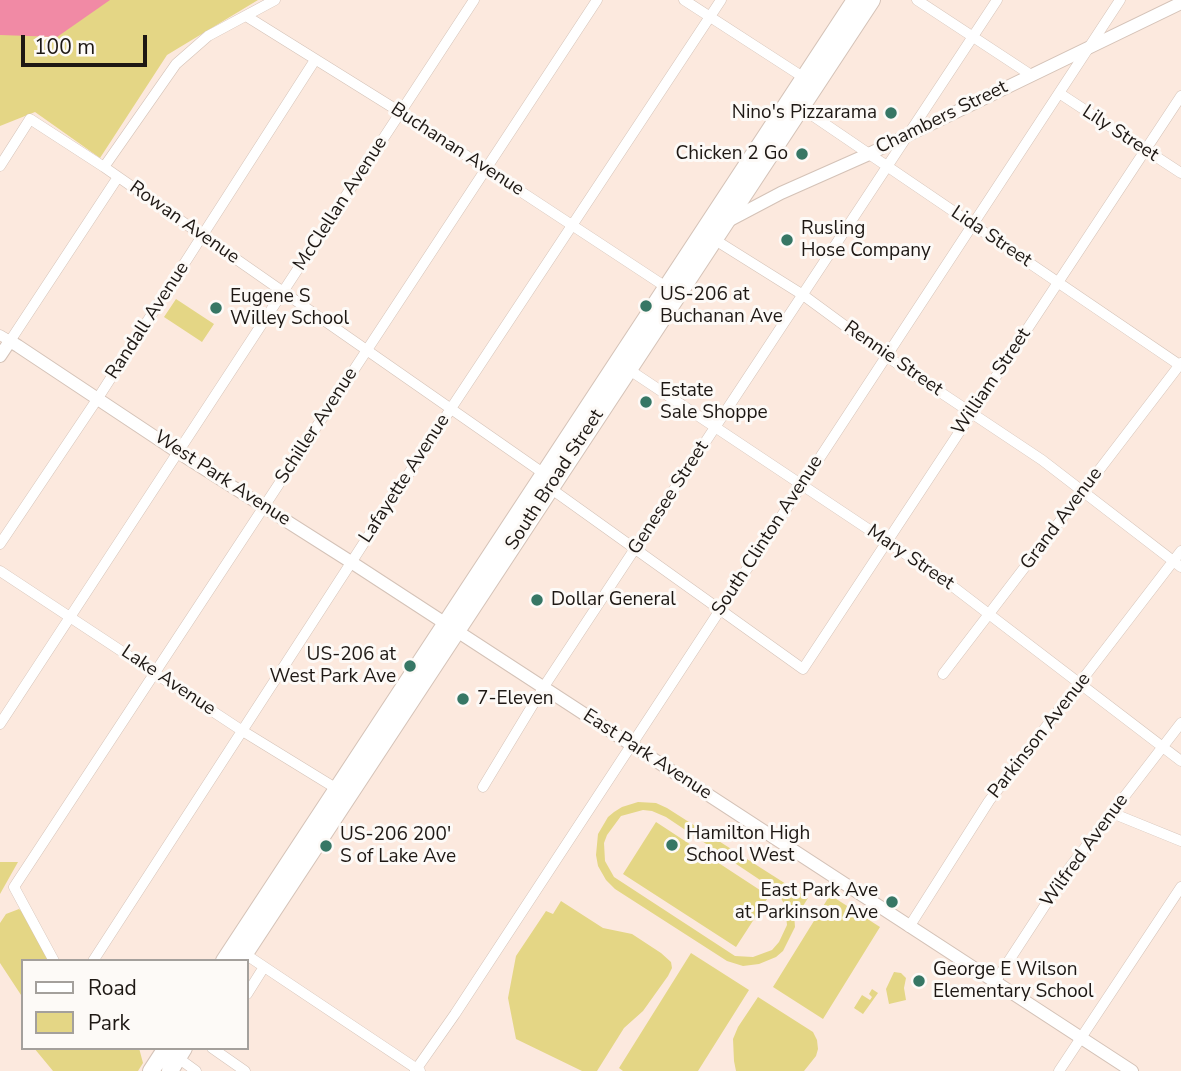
<!DOCTYPE html>
<html>
<head>
<meta charset="utf-8">
<style>
	body { margin:0 }
	#map { position:relative; width:1181px; height:1071px; overflow:hidden; background:#fce9de; font-family:"Nunito Sans",sans-serif }
	canvas { display:block }
	.legend { position:absolute; left:21px; top:959px; width:228px; height:91px; box-sizing:border-box; background:#fdfaf7; border:2px solid #a4a09c; margin:0; padding:9px 12px; list-style:none; font-size:21px; color:#1e1814 }
	.legend li { display:flex; align-items:center; gap:14px; height:35px }
	.legend b { width:35px; border:2px solid #a4a09c }
	.scale { position:absolute; left:21px; top:35px; width:126px; height:32px; box-sizing:border-box; border:4px solid #1e1814; border-top:0; padding-left:9px; font-size:21px; line-height:24px; white-space:nowrap; color:#1e1814; -webkit-text-stroke:5px #fdfaf7; paint-order:stroke }
</style>
</head>
<body>
<div id="map">
<canvas width="1181" height="1071"></canvas>
<ul class="legend">
<li><b style="height:9px;background:#fff"></b>Road</li>
<li><b style="height:19px;background:#e4d685"></b>Park</li>
</ul>
<div class="scale">100 m</div>
</div>
<script>
const context = document.querySelector('canvas').getContext('2d');
context.lineJoin = 'round';
function fill(path, color) {
  context.fillStyle = color;
  context.fill(path, 'evenodd');
}
function toPath(rows) {
  const path = new Path2D();
  for (const r of rows) {
    path.moveTo(r[0], r[1]);
    for (let i = 2; i < r.length; i += 2) path.lineTo(r[i], r[i + 1]);
  }
  return path;
}
function stroke(path, color, width, dash) {
  context.strokeStyle = color;
  context.lineWidth = width;
  context.lineCap = dash ? 'butt' : 'round';
  context.setLineDash(dash || []);
  context.stroke(path);
}
function write(font, color, halo, rows, align = 'center') {
  context.font = font + ' "Nunito Sans",sans-serif';
  context.lineWidth = 6;
  context.setLineDash([]);
  context.textBaseline = 'middle';
  context.strokeStyle = halo;
  context.fillStyle = color;
  for (const [text, x, y, turn = 0] of rows) {
    context.save();
    context.translate(x, y);
    context.rotate((+turn || 0) * Math.PI / 180);
    context.textAlign = isNaN(turn) ? turn : align;
    if (halo) context.strokeText(text, 0, 0);
    context.fillText(text, 0, 0);
    context.restore();
  }
}
const green = toPath([
	[0,0,258,0,167,55,100,158,35,112,0,126],
	[176,299,214,324,202,342,164,317],
	[638,802,656,803,667,808,808,898,803,906,793,901,795,927,783,951,776,957,759,964,743,966,727,961,615,889,606,880,598,866,596,855,598,834,608,817,614,812,622,807],
	[643,810,652,811,666,817,778,892,785,906,787,925,779,942,772,950,753,957,735,956,614,877,605,861,604,843,607,835,621,816],
	[656,822,769,896,736,947,623,874],
	[0,862,18,862,0,894],
	[830,895,880,927,823,1019,773,987],
	[561,901,603,928,632,934,661,953,671,962,672,968,668,976,643,1011,624,1028,597,1071,582,1071,516,1039,508,998,516,956,546,911,553,914],
	[19,909,27,916,49,961,23,961,23,998,0,963,0,923,6,914],
	[691,953,749,990,698,1071,623,1071,619,1068],
	[894,972,901,973,906,978,904,988,906,1000,889,1004,886,989],
	[872,989,878,993,863,1014,854,1008,862,995,870,1000,872,997,869,994],
	[758,997,813,1032,817,1040,818,1049,816,1056,804,1071,736,1071,734,1061,733,1039,738,1027],
	[34,1048,139,1048,143,1063,138,1071,53,1071]
]);
const water = toPath([
	[0,0,110,0,57,37,0,35]
]);
const minor = toPath([
	[684,0,806,79],
	[917,0,1031,75],
	[246,16,400,112,666,287],
	[1059,93,1181,173],
	[800,107,1181,366],
	[0,166,30,119,104,167,543,473],
	[104,167,176,64,208,36,275,0],
	[712,238,803,295,886,356,1042,460,1181,567],
	[0,335,10,341,118,177],
	[628,369,943,579,1181,761],
	[550,488,803,669,1181,96],
	[0,544,98,398,315,60],
	[0,571,241,730,337,789],
	[943,674,1181,363],
	[0,724,474,0],
	[483,787,543,688,997,0],
	[1112,813,1181,841],
	[909,927,989,801,1181,551],
	[242,952,420,1071],
	[54,961,14,887,597,0],
	[93,961,450,410,721,0],
	[995,982,1070,867,1181,723],
	[247,994,264,967],
	[212,1048,245,1071],
	[174,1055,196,1071],
	[415,1071,455,1014,1120,0],
	[1059,1071,1181,887]
]);
const tertiary = toPath([
	[728,221,781,193,869,154,1181,3],
	[0,356,10,341,18,346,173,449,351,562,1132,1071]
]);
const primary = toPath([
	[224,961,855,0],
	[240,961,872,0],
	[151,1071,166,1048],
	[170,1071,184,1048]
]);
const markers = [
	[891,113,7,"#377765"],
	[802,154,7,"#377765"],
	[787,240,7,"#377765"],
	[646,306,7,"#377765"],
	[216,308,7,"#377765"],
	[646,402,7,"#377765"],
	[537,600,7,"#377765"],
	[410,666,7,"#377765"],
	[463,699,7,"#377765"],
	[672,845,7,"#377765"],
	[326,846,7,"#377765"],
	[892,902,7,"#377765"],
	[919,981,7,"#377765"]
];
const poiNames = [
	["Nino's Pizzarama",877,113,"right"],
	["Chicken 2 Go",788,154,"right"],
	["Rusling",801,229],
	["Hose Company",801,251],
	["US-206 at",660,295],
	["Buchanan Ave",660,317],
	["Eugene S",230,297],
	["Willey School",230,319],
	["Estate",660,391],
	["Sale Shoppe",660,413],
	["Dollar General",551,600],
	["US-206 at",396,655,"right"],
	["West Park Ave",396,677,"right"],
	["7-Eleven",477,699],
	["Hamilton High",686,834],
	["School West",686,856],
	["US-206 200'",340,835],
	["S of Lake Ave",340,857],
	["East Park Ave",878,891,"right"],
	["at Parkinson Ave",878,913,"right"],
	["George E Wilson",933,970],
	["Elementary School",933,992]
];
const streetNames = [
	["Chambers Street",942,118,-26],
	["Lily Street",1120,134,33],
	["Buchanan Avenue",457,150,33],
	["McClellan Avenue",341,204,-57],
	["Rowan Avenue",184,223,35],
	["Lida Street",991,237,34],
	["Randall Avenue",148,321,-57],
	["Rennie Street",893,359,35],
	["William Street",992,382,-56],
	["Schiller Avenue",317,426,-57],
	["West Park Avenue",222,479,33],
	["Lafayette Avenue",405,479,-57],
	["South Broad Street",555,480,-57],
	["Genesee Street",669,498,-57],
	["Grand Avenue",1062,519,-53],
	["South Clinton Avenue",768,536,-57],
	["Mary Street",910,558,34],
	["Lake Avenue",168,681,34],
	["Parkinson Avenue",1040,736,-52],
	["East Park Avenue",647,755,33],
	["Wilfred Avenue",1085,851,-54]
];
fill(green, '#e4d685');
fill(water, '#f18aa5');
stroke(minor, '#d4c2b7', 11);
stroke(tertiary, '#d4c2b7', 14);
stroke(primary, '#d4c2b7', 18);
stroke(minor, '#fff', 10);
stroke(tertiary, '#fff', 12);
stroke(primary, '#fff', 16);
for (const [x, y, r, color] of markers) {
  const dot = new Path2D();
  dot.arc(x, y, r, 0, 2 * Math.PI);
  context.fillStyle = color;
  context.fill(dot);
  stroke(dot, '#fdfaf7', 2.5);
}
write('19px', '#1e1814', '#fdfaf7', poiNames, 'left');
write('19px', '#1e1814', '#fdfaf7', streetNames);
</script>
</body>
</html>
